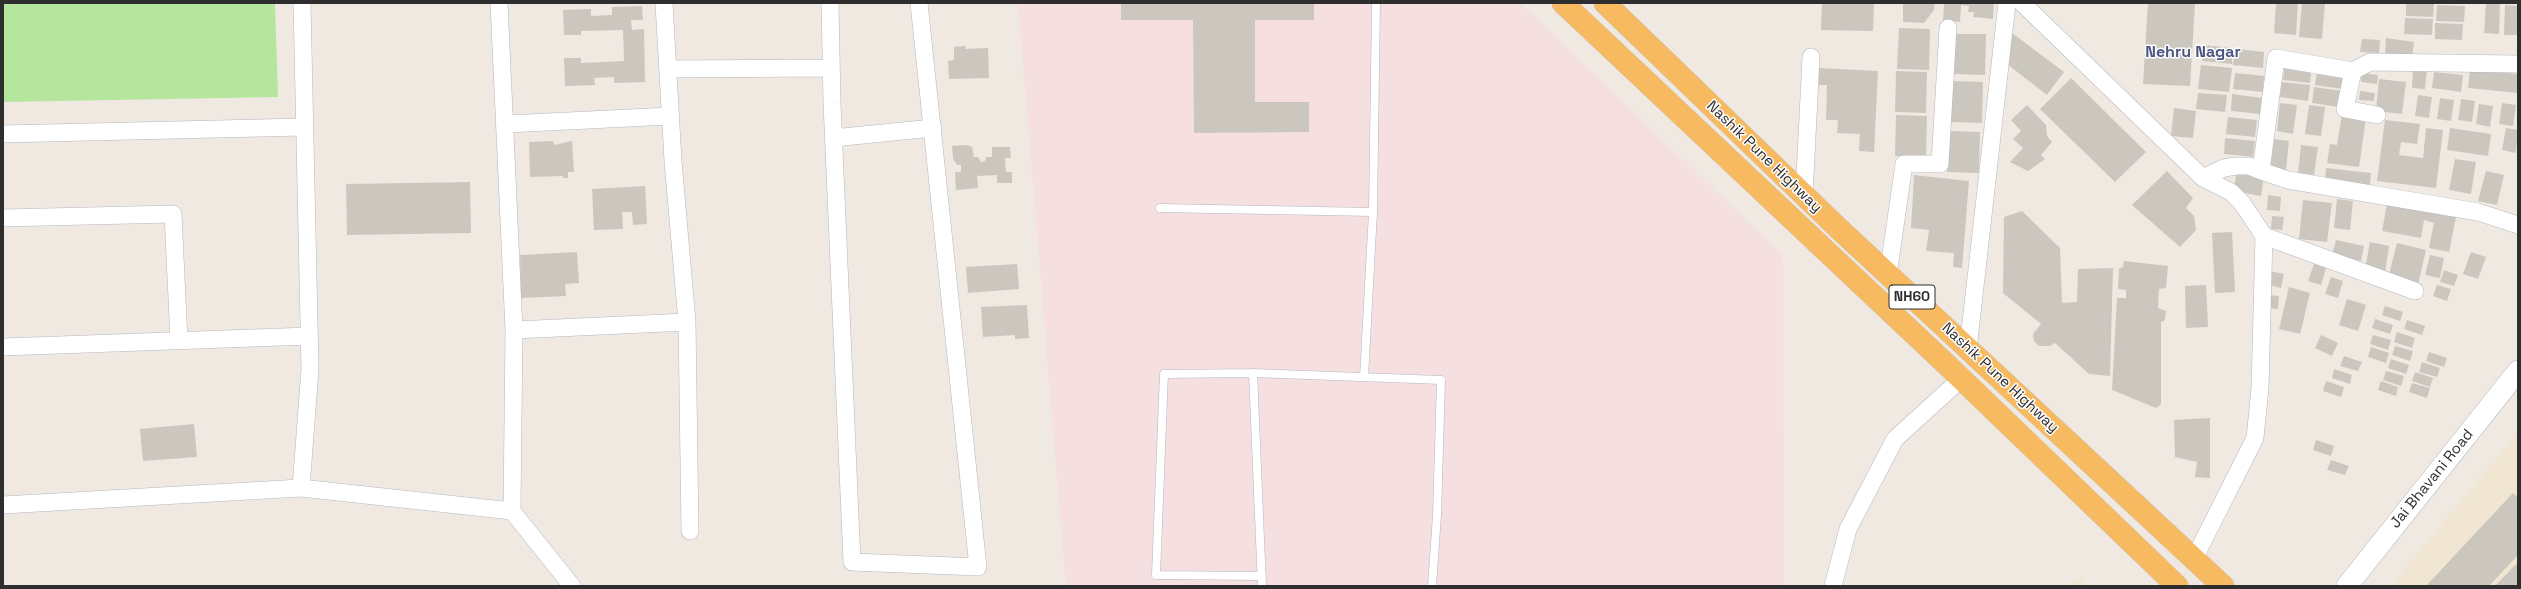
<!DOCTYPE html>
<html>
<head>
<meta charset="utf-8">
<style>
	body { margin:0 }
	#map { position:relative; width:2521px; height:589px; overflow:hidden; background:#efe9e1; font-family:"Space Grotesk",sans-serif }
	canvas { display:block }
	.frame { position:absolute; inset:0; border:4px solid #2e2e2e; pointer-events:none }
</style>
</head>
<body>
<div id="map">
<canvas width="2521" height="589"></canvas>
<div class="frame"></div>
</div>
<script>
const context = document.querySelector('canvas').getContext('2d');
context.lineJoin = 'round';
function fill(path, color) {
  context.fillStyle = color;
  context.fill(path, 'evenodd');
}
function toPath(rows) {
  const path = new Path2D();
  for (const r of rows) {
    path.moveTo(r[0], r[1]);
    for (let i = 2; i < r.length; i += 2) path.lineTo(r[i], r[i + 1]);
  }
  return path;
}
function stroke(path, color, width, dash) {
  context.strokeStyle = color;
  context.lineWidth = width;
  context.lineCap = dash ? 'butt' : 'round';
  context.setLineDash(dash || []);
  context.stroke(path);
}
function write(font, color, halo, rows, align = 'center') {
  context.font = font + ' "Space Grotesk",sans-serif';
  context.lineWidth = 3;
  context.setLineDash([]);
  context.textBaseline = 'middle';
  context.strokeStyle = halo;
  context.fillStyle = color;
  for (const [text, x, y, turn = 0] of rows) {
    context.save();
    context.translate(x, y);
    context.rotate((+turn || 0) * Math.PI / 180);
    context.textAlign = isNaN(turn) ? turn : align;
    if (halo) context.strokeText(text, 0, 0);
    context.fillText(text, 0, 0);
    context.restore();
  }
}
const education = toPath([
	[2518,432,2518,586,2391,586],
	[2082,578,2086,586,2069,586]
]);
const medical = toPath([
	[1018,3,1520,3,1783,256,1784,586,1066,586]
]);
const green = toPath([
	[3,3,275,3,278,97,3,102]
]);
const building = toPath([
	[1121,3,1314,3,1314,20,1255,20,1255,102,1309,102,1309,132,1194,133,1193,20,1121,20],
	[1822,3,1874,3,1873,31,1821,30],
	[1903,3,1935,3,1934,10,1924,23,1903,22],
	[1944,3,1994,3,1993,19,1973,17,1974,12,1968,12,1969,6,1961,5,1960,22,1943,21],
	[2148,3,2195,4,2190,86,2143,84],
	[2276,3,2298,3,2296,35,2274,33],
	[2302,3,2325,3,2322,39,2299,37],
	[2406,3,2434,3,2433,17,2406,16],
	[2486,3,2500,4,2499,34,2484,33],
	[2437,5,2465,6,2464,22,2436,21],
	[2505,5,2518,6,2518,35,2504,35],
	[642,6,643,20,631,20,632,30,644,29,645,82,614,83,614,77,594,78,595,85,565,86,564,58,581,58,581,63,624,61,623,30,581,31,581,35,564,35,563,10,591,9,591,16,612,15,612,7],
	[2405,18,2433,19,2432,35,2404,34],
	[2435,23,2463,24,2462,40,2435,39],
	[1899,28,1930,29,1929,70,1897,69],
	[2008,30,2064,72,2047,95,2007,64],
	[1955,34,1986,34,1985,75,1954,74],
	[2386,38,2414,42,2412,57,2385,54],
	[2362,39,2380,40,2379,53,2360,52],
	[2203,45,2233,48,2232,64,2202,61],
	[966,46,965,49,988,48,989,78,949,79,948,61,954,60,954,47],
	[2235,49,2264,52,2263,68,2233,65],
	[2285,64,2312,67,2310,83,2283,80],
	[2201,65,2232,68,2229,92,2198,89],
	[2413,67,2427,68,2425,89,2412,88],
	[1819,68,1878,71,1874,152,1859,151,1860,134,1837,133,1838,120,1826,120,1827,85,1819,85],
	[2317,69,2345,73,2343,89,2315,85],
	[2470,69,2518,74,2518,93,2468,88],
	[1896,71,1927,72,1926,113,1895,112],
	[2434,72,2463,75,2461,92,2432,88],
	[2235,73,2264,76,2263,92,2233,89],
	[2362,73,2378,75,2377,84,2361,82],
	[2071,78,2146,152,2115,182,2040,109],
	[2379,79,2406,82,2402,114,2376,111],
	[1952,81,1983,82,1982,123,1951,122],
	[2282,82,2310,85,2308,101,2280,97],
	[2314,87,2342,91,2339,107,2312,103],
	[2360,91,2375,93,2374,101,2359,100],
	[2198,93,2227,95,2225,112,2196,109],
	[2232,94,2262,98,2260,114,2231,111],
	[2418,95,2432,97,2429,118,2415,116],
	[2440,98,2454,100,2451,121,2437,119],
	[2461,99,2475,101,2472,122,2458,120],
	[2280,103,2297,105,2293,134,2277,131],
	[2502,103,2516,105,2513,126,2499,124],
	[2479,104,2493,106,2490,127,2476,124],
	[2027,105,2046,125,2047,136,2052,142,2041,155,2045,159,2028,171,2010,162,2023,148,2013,139,2021,131,2011,120],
	[2309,105,2325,107,2321,136,2305,134],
	[2174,108,2196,111,2193,138,2171,136],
	[2342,114,2366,118,2359,167,2327,163,2330,144,2337,145],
	[1896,115,1927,116,1926,157,1895,156],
	[2228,117,2257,120,2255,137,2226,134],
	[2385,120,2420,124,2417,144,2401,142,2399,155,2423,158,2426,128,2443,130,2436,188,2377,181],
	[2450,128,2491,134,2488,156,2447,150],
	[2506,128,2518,130,2516,153,2502,150],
	[1949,131,1980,132,1979,173,1947,172],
	[2225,138,2255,141,2253,157,2224,154],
	[2273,139,2289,141,2286,170,2269,168],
	[553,141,554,145,572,141,574,172,568,172,568,178,563,178,563,176,530,177,529,142],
	[966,145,972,147,974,157,978,157,981,162,985,161,986,157,992,157,992,147,1010,147,1011,158,1005,158,1006,172,1012,172,1012,183,997,183,997,175,977,176,978,188,956,190,955,172,961,172,961,165,957,165,953,159,952,146],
	[2301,145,2318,147,2314,175,2298,173],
	[2455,159,2476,162,2471,194,2449,190],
	[2326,168,2371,173,2370,185,2325,181],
	[2167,171,2193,198,2186,208,2194,216,2196,230,2180,247,2132,205],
	[2486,171,2504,175,2497,205,2478,201],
	[2237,172,2264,176,2261,196,2233,191],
	[1914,175,1969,181,1962,268,1953,267,1954,253,1926,251,1929,230,1911,228],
	[470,182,471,233,347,235,346,184],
	[645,186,647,224,633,225,632,212,622,212,623,229,594,230,592,189],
	[2268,195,2281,197,2280,211,2267,210],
	[2337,199,2353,201,2350,230,2334,228],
	[2303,200,2332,203,2327,242,2299,239],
	[2387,204,2456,217,2449,252,2429,248,2434,223,2424,220,2421,238,2382,231],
	[2022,211,2060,248,2062,303,2077,302,2078,269,2113,268,2110,376,2089,374,2055,343,2050,346,2039,346,2034,341,2033,334,2041,324,2003,293,2004,217],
	[2272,216,2284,217,2282,230,2271,229],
	[2232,232,2235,292,2215,293,2212,233],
	[2336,240,2364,246,2361,261,2332,255],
	[2370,242,2389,246,2385,273,2365,269],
	[2397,243,2426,250,2418,285,2388,278],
	[577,252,579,283,565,284,566,296,521,298,520,255],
	[2471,252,2486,257,2478,279,2463,274],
	[2430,255,2444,258,2440,278,2425,275],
	[2124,261,2168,266,2166,288,2159,289,2158,308,2166,311,2165,320,2161,322,2161,404,2156,408,2112,390,2117,298,2126,298,2126,290,2118,289,2119,269,2123,267],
	[1017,264,1019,289,968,293,966,267],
	[2314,264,2326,268,2321,285,2308,281],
	[2444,270,2458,275,2454,286,2440,282],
	[2270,271,2284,274,2281,288,2268,285],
	[2331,277,2343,281,2338,298,2325,294],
	[2206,285,2208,327,2186,328,2185,286],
	[2437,285,2451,289,2447,301,2433,296],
	[2289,287,2310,293,2300,334,2279,329],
	[2268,295,2279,296,2278,309,2266,308],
	[2347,299,2366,305,2358,331,2339,325],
	[1027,305,1029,338,1015,339,1015,335,983,337,981,307],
	[2385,306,2403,312,2400,321,2382,315],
	[2375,319,2393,325,2390,334,2372,328],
	[2407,320,2425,326,2422,335,2404,329],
	[2397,332,2415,338,2412,348,2394,342],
	[2321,335,2338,343,2332,356,2315,348],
	[2373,335,2391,340,2388,350,2370,344],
	[2395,346,2413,351,2410,361,2392,355],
	[2371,347,2389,353,2386,363,2368,357],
	[2429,352,2447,358,2444,367,2426,361],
	[2344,356,2362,362,2358,371,2340,366],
	[2391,359,2409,365,2406,374,2388,368],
	[2422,362,2440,368,2437,377,2419,372],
	[2334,369,2352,375,2350,384,2332,378],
	[2386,371,2404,376,2401,386,2383,380],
	[2415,372,2433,378,2430,387,2412,381],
	[2326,381,2344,387,2341,397,2323,391],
	[2381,381,2398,387,2396,396,2378,390],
	[2412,383,2430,388,2427,398,2409,392],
	[2210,418,2210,478,2195,477,2197,462,2175,457,2174,420],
	[194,424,197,457,143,461,140,429],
	[2316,440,2334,446,2331,456,2313,450],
	[2331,460,2349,466,2345,475,2327,470],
	[2513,493,2518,497,2518,555,2489,586,2426,586],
	[2518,562,2518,586,2495,586]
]);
const service = toPath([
	[1160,208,1373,212],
	[1253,373,1164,374,1156,575,1262,576],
	[1364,377,1373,212,1376,3],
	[1262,586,1253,373,1441,380,1437,515,1432,586]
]);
const minor = toPath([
	[499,3,514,330,512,511,572,586],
	[664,3,673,161,687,322,690,531],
	[830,3,832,103,852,562,978,567,919,3],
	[2022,3,2203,178,2231,192,2242,203,2264,236,2260,388,2255,438,2194,559],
	[2516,64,2370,62,2353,71,2276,58,2261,171,2288,180,2478,212,2518,225],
	[668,69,831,68],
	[2353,71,2345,109,2377,115],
	[506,124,671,116],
	[3,134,303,127],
	[833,138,933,128],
	[2203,178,2224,168,2236,166,2249,166,2261,171],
	[1804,196,1811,57],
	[3,218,173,214,179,341],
	[2264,236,2415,291],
	[1888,275,1904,164,1940,164,1948,28],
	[514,330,687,322],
	[3,347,309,336],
	[1968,349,2007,3],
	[301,488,310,369,302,3],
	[3,505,301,488,512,511],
	[1833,586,1848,529,1895,439,1961,379]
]);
const tertiary = toPath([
	[2347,586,2518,371]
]);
const trunk = toPath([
	[1563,3,1946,364,2177,586],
	[1605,3,1836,226,2223,586]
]);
const shields = [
	[1912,297,46]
];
const shieldNames = [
	["NH60",1912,297]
];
const streetNames = [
	["Nashik Pune Highway",1764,157,44],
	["Nashik Pune Highway",2000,378,43],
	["Jai Bhavani Road",2432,479,-51]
];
const neighbourhoodNames = [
	["Nehru Nagar",2193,53]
];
fill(education, '#f0e6d1');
fill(medical, '#f5dfe0');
fill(green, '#b6e59e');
fill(building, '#cbc7bf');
stroke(service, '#b4b7c1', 9);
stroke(minor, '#b4b7c1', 18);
stroke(tertiary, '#b4b7c1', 22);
stroke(trunk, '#c9c9c9', 23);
stroke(service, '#fff', 8);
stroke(minor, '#fff', 17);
stroke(tertiary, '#fff', 21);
stroke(trunk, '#f8ba60', 22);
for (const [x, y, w] of shields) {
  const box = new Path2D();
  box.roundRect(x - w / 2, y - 12, w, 24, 3);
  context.fillStyle = '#fff';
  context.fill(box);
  stroke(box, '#2e2e2e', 1);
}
write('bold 14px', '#2e2e2e', null, shieldNames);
write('15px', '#2e2e2e', '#fff', streetNames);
write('bold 16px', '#4d5680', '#fff', neighbourhoodNames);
</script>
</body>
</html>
